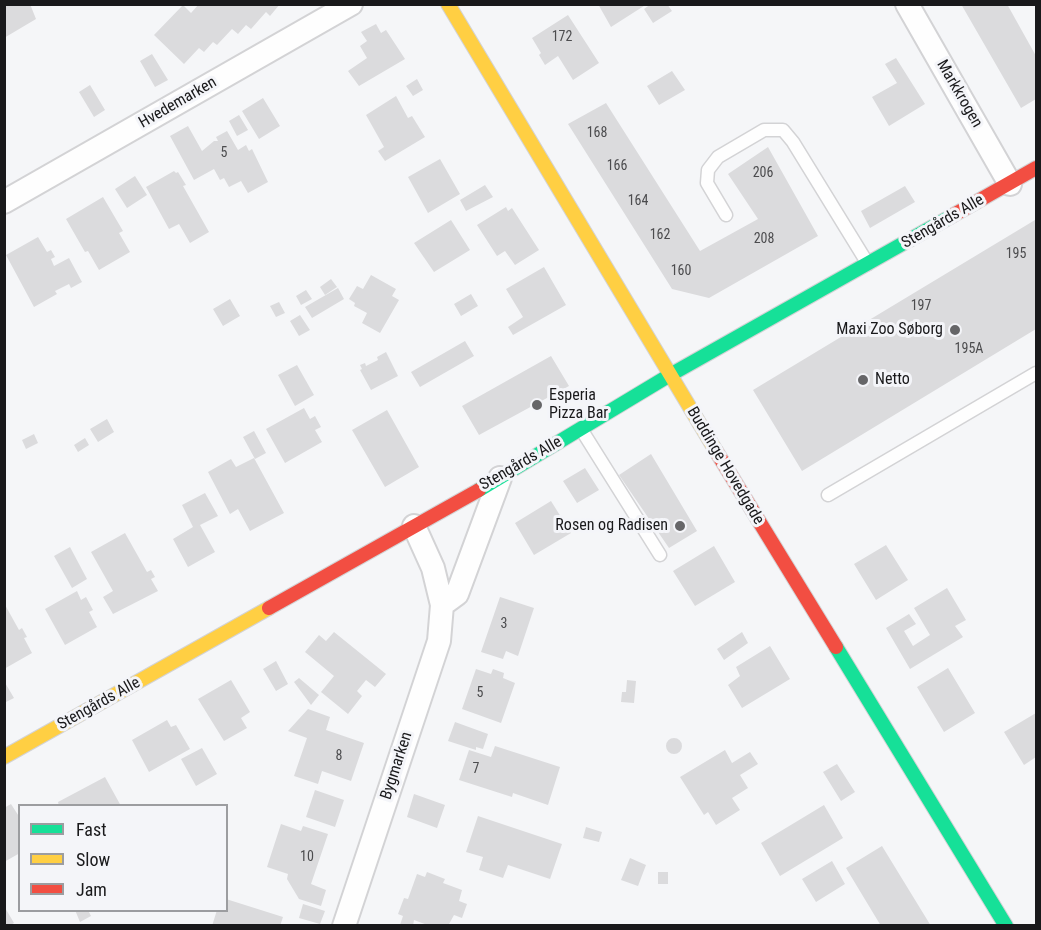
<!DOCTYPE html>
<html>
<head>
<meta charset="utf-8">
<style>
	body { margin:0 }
	#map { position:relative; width:1041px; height:930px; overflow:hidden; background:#f5f6f8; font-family:"Roboto Condensed",sans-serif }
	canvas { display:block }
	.frame { position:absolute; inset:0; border:6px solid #19191b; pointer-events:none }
	.legend { position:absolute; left:18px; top:804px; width:210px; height:108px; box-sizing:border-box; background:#f4f5f9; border:2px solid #9c9da0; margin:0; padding:8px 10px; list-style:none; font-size:18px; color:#19191b }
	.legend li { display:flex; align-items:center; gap:12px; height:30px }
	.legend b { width:30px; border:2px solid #9c9da0 }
</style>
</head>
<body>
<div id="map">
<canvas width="1041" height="930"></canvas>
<div class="frame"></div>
<ul class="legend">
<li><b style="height:8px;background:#16e098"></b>Fast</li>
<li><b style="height:8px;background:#ffcf43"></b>Slow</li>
<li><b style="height:8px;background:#f24e42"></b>Jam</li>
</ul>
</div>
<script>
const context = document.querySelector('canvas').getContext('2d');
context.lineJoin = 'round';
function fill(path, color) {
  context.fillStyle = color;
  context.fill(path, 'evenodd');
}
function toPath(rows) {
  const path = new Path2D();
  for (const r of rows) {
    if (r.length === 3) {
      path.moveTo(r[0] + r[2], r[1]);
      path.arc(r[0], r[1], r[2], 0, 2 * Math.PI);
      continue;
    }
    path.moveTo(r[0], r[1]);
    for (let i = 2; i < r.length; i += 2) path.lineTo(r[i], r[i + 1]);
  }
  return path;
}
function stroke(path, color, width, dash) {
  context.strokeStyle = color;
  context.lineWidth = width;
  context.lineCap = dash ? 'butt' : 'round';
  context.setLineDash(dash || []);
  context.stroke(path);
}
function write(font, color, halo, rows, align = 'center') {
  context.font = font + ' "Roboto Condensed",sans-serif';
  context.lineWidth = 6;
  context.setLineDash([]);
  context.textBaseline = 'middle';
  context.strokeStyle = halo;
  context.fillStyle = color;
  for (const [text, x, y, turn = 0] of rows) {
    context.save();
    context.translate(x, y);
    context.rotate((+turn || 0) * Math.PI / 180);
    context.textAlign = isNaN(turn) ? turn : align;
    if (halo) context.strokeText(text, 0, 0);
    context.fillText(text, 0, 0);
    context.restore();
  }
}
const building = toPath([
	[4,4,30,4,36,19,4,38],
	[199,4,280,4,270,16,266,12,251,29,246,25,238,34,232,29,217,45,213,42,204,52,199,48,184,64,154,35,183,5,191,13],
	[598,4,647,4,611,27],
	[651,4,667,4,672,11,653,23,644,9],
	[961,4,1007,4,1036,56,1036,99,1021,108],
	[568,15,599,63,573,80,558,56,545,65,539,55,541,53,532,38],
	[376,24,381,33,386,30,405,59,359,86,348,71,367,58,360,46,367,41,361,32],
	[152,54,168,80,155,87,140,61],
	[896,58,925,104,889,126,872,97,897,83,885,64],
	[672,71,685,90,659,105,647,86],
	[417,79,423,90,413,96,406,86],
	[90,85,105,110,94,117,79,92],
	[396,96,408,118,412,116,425,137,385,161,378,151,384,147,366,115],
	[263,98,280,126,259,139,242,111],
	[606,103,700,251,758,219,728,174,768,147,818,236,709,298,672,289,568,124],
	[239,115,248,130,237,136,229,121],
	[188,126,202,151,214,141,218,141,216,137,227,131,238,150,246,145,249,151,252,149,268,182,248,193,241,181,229,187,224,178,220,180,214,169,194,180,170,136],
	[440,159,460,194,428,213,408,177],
	[174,171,176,173,178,172,186,185,183,186,209,232,190,243,179,224,169,229,146,187],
	[135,176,147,195,127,208,115,189],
	[485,185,493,197,466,211,460,200],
	[905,186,915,202,870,228,861,211],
	[103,197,123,231,119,233,130,252,99,270,88,251,85,252,66,219],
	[506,207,508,211,512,208,539,250,515,265,505,251,497,256,477,225],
	[451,220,470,250,434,272,414,243],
	[1035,220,1036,329,802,471,753,390],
	[38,237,47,252,51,250,55,257,51,259,54,266,69,258,82,282,71,288,69,284,55,291,57,294,34,307,6,255],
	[544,267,566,305,513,335,508,327,523,317,506,289],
	[371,275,396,289,392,296,399,300,380,333,362,323,367,313,354,306,355,303,349,299,357,286,363,289],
	[331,279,337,287,325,295,320,287],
	[338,288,344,299,312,318,305,307],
	[306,290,312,299,301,305,296,296],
	[471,294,478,306,461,316,454,304],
	[230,299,240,316,223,326,213,309],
	[279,302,285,313,276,317,270,306],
	[300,315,310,330,299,336,290,321],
	[465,341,474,356,420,387,411,372],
	[386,352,398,376,371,390,360,370,362,369,360,365,365,363,366,366,378,360,377,357],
	[551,356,569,386,479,435,462,406],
	[297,365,314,395,295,406,278,375],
	[304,408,310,419,315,416,321,427,315,430,322,442,285,463,266,429],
	[387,410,419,467,385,487,352,430],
	[107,419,114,432,98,442,90,429],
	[254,431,266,453,255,459,243,437],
	[34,434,38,443,26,449,22,440],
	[85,438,89,445,78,452,74,445],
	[651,454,697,531,669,548,619,475],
	[254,458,284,513,250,531,238,509,230,514,208,472,231,459,236,467],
	[585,468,599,490,577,503,563,481],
	[205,493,218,516,200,525,215,552,188,567,173,539,193,527,182,505],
	[551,501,571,533,534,555,515,523],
	[125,533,147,572,151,570,155,577,151,579,158,591,113,614,103,597,113,591,91,552],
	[886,545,908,580,876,600,854,564],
	[714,546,735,582,695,606,673,571],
	[70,547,87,579,72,588,54,556],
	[947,588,966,620,955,626,963,637,910,669,886,628,909,614,916,624,904,631,913,646,930,635,914,608],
	[77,591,81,600,86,597,93,610,89,612,97,627,65,645,45,609],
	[500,597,534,608,518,656,506,651,503,659,481,652],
	[4,603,19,630,22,628,27,637,24,638,32,653,4,669],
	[334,632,386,674,375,687,366,680,357,691,362,696,348,714,321,692,334,676,305,652,319,635,326,641],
	[742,632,748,643,724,660,717,649],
	[770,646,790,679,742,708,728,685,740,676,736,667],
	[276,661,288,684,276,691,263,669],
	[948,668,975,713,944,732,917,687],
	[476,669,491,674,493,669,504,673,503,678,515,683,501,723,462,709],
	[299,678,319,695,311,705,294,682],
	[231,680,250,712,241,718,247,728,224,741,198,699],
	[627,680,636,681,634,703,621,702,622,692,626,692],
	[4,681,14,698,4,703],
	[308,709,330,717,326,730,364,743,351,781,322,771,318,784,294,776,307,738,288,731],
	[1036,713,1036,757,1024,765,1004,732],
	[167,720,171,727,176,725,190,749,149,772,132,740],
	[455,722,488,734,483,749,476,747,476,750,448,741],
	[674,746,8],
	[495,746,560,767,548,805,513,793,512,797,459,780,469,750,491,757],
	[202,748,217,774,196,786,181,759],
	[725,750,732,763,750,752,758,764,740,775,748,788,732,798,740,810,716,825,708,812,704,815,680,777],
	[837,764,855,792,841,801,823,772],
	[105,777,121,806,59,806,58,802],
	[315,790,344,800,335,827,306,817],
	[414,794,445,805,437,828,407,817],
	[11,804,20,818,20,853,4,862,4,808],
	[824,805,843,838,780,876,761,843],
	[478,816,562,844,550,879,508,865,503,878,479,870,483,857,466,852],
	[281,824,301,831,303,826,328,834,311,884,326,890,321,906,299,899,287,879,288,874,267,867],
	[586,827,602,832,599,842,583,838],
	[882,846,931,926,881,926,846,868],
	[630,858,646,865,638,886,621,880],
	[832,861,845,884,816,902,802,879],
	[427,872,445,879,443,883,462,890,459,901,467,904,462,918,454,915,448,926,430,926,414,920,413,926,400,925,403,916,398,914,404,898,408,899,417,874,425,877],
	[658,872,668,872,668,884,658,884],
	[226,899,283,917,280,926,212,926,217,910,226,910],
	[303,904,325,911,320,924,299,918],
	[4,906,14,923,9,926,4,926],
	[75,910,88,910,91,916,80,922]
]);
const lane = toPath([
	[726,215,707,183,708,170,718,157,764,130,783,130,793,142,868,264],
	[581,429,660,555],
	[828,495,1036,373]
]);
const street = toPath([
	[907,4,1010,184],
	[4,202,351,4],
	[442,605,457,594,500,478],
	[344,926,439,641,442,605,433,568,414,526]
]);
const fast = toPath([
	[479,490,670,375,950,217],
	[836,647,1006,926]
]);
const slow = toPath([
	[448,4,716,451],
	[4,757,269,608]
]);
const jam = toPath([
	[950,217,1036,168],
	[716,451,836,647],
	[269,608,479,490]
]);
const markers = [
	[955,330,6,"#666668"],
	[863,380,6,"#666668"],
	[537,405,6,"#666668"],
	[680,526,6,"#666668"]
];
const numberNames = [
	["172",562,37],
	["168",597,133],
	["5",224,153],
	["166",617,166],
	["206",763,173],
	["164",638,201],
	["162",660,235],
	["208",764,239],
	["195",1016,254],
	["160",681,271],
	["197",921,306],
	["195A",969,349],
	["3",504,624],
	["5",480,693],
	["8",339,756],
	["7",476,769],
	["10",307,857]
];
const streetNames = [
	["Markkrogen",959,94,60],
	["Hvedemarken",178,103,-30],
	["Stengårds Alle",943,222,-30],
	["Stengårds Alle",521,464,-30],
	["Buddinge Hovedgade",725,466,59],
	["Stengårds Alle",99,704,-29],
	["Bygmarken",397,766,-72]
];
const poiNames = [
	["Maxi Zoo Søborg",943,330],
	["Netto",875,380,"left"],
	["Esperia",549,396,"left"],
	["Pizza Bar",549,414,"left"],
	["Rosen og Radisen",668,526]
];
fill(building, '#dbdbdd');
stroke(lane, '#d3d3d5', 15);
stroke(street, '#d3d3d5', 26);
stroke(fast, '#d3d3d5', 16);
stroke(slow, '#d3d3d5', 16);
stroke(jam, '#d3d3d5', 16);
stroke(lane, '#fefefe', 12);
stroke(street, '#fefefe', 22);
stroke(fast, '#16e098', 14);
stroke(slow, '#ffcf43', 14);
stroke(jam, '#f24e42', 14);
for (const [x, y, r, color] of markers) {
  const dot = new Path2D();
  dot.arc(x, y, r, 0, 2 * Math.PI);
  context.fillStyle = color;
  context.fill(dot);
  stroke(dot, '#f4f5f9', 2);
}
write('14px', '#4c4c4e', null, numberNames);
write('16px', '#19191b', '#f4f5f9', streetNames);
write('16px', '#19191b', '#f4f5f9', poiNames, 'right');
</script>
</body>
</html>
